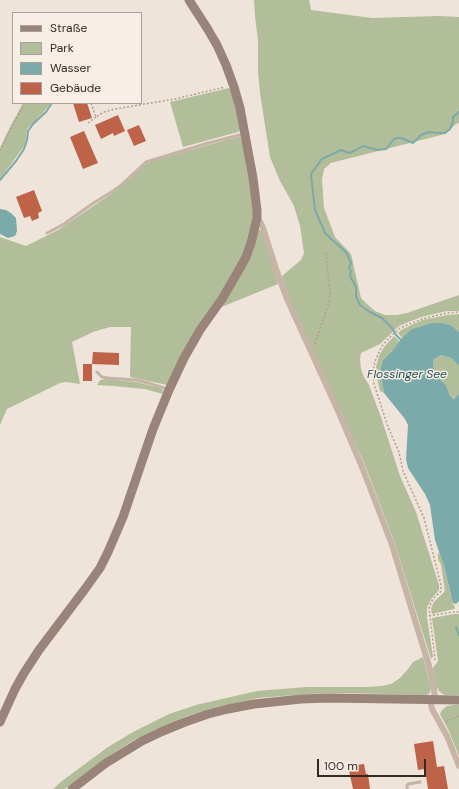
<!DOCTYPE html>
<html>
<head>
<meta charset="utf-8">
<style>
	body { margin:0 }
	#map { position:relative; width:459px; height:789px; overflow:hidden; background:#efe4d9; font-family:"DM Sans",sans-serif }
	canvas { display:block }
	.legend { position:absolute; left:12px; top:12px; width:130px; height:92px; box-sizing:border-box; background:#f7eee5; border:1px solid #a9a099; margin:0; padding:5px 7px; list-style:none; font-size:12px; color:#332a26 }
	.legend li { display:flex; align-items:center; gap:8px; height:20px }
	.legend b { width:20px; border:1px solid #a9a099 }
	.scale { position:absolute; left:317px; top:759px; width:109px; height:18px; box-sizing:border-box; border:2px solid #332a26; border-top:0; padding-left:5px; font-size:12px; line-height:14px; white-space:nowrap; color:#332a26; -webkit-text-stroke:3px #f7eee5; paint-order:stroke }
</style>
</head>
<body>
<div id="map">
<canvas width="459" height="789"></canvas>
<ul class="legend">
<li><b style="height:5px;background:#9a8378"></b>Straße</li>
<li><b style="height:11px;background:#b2bd9a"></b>Park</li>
<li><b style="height:11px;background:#7aaaaa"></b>Wasser</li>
<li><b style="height:11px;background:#be6248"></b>Gebäude</li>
</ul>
<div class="scale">100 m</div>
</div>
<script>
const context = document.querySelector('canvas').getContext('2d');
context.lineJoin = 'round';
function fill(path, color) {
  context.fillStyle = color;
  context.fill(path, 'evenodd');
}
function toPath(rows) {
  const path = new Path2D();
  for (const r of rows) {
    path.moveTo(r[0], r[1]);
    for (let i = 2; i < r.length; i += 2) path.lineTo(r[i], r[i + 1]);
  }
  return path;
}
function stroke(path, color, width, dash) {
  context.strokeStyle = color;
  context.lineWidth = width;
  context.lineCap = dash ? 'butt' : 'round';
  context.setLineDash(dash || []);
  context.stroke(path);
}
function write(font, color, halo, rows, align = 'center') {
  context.font = font + ' "DM Sans",sans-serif';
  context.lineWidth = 3;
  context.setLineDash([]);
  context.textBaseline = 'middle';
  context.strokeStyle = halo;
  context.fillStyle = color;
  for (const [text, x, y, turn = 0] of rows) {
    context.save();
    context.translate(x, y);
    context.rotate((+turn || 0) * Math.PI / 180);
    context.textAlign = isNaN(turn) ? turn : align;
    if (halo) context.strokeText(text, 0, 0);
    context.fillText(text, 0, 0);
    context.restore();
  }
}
const green = toPath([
	[254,0,309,0,311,10,372,18,438,16,459,17,459,123,456,124,445,134,331,163,324,169,322,180,324,208,335,237,351,254,361,298,367,304,375,311,385,315,397,315,407,313,459,295,459,311,447,311,421,317,399,326,380,344,361,353,360,359,361,369,364,377,369,385,373,396,381,417,400,476,416,512,439,585,439,590,432,598,427,607,427,617,433,657,431,659,395,544,365,465,288,295,282,276,301,260,304,253,300,226,294,206,280,181,270,157,260,93,258,71,258,41,255,16],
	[229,88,231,89,241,129,238,132,183,147,170,102],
	[23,103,51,103,43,113,27,129,25,145,0,179,0,148,10,127],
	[237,137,241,137,242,138,254,206,252,226,249,238,239,263,167,385,130,377,131,327,110,327,93,332,72,342,80,384,66,382,60,383,7,409,0,425,0,237,26,246,58,230,117,190,148,162],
	[259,229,263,233,278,284,219,308,258,230],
	[459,314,459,332,451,325,442,323,432,323,413,329,402,338,398,333,401,330,422,320,447,315],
	[394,336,400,342,393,350,383,360,380,371,384,393,380,391,376,374,376,367,379,356,384,347],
	[441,355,451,358,459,366,459,394,452,399,450,396,446,385,438,378,434,372,433,360],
	[106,379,136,382,160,388,164,391,163,394,145,389,113,386,97,385,100,380],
	[439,552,444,566,453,603,452,604,454,605,455,608,454,609,432,614,431,608,434,602,445,591,441,565,438,559,438,554],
	[454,614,459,614,459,695,444,695,439,691,436,686,434,676,433,668,438,661,432,618],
	[423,657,430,684,431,690,429,694,425,695,344,693,306,694,258,698,209,709,184,717,157,729,134,740,109,756,65,789,53,789,62,781,108,747,133,732,169,714,196,705,257,691,306,687,368,687,382,686,391,684,400,678,408,669,413,662],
	[455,705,459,705,459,756,449,731,440,714,442,710,447,706]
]);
const water = toPath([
	[0,209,6,210,11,213,16,218,17,231,15,236,8,238,0,234],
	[432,323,442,323,451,325,459,332,459,366,451,358,441,355,433,360,434,372,438,378,446,385,450,396,453,399,459,394,459,601,456,604,453,603,444,566,435,540,430,505,425,494,408,468,406,459,408,425,405,419,384,393,380,371,383,360,393,350,402,338,412,329]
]);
const stream = toPath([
	[0,180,16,161,24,149,27,140,28,131,33,124,46,112,52,103],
	[401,340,396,335,392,328,382,318,370,312,360,305,356,297,356,287,350,276,351,271,349,268,351,263,346,252,329,237,325,233,315,210,311,174,322,159,341,150,349,153,356,150,363,146,378,150,386,149,394,139,397,138,401,138,413,143,421,135,429,132,439,133,445,133,450,129,453,122,453,117,459,112],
	[456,627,459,635]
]);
const building = toPath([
	[73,103,87,103,92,118,79,122],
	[118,115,125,131,114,136,113,133,101,139,95,125],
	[139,125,146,141,134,146,127,130],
	[84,131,98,163,83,169,70,137],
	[34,190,42,211,38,213,39,218,32,221,30,216,24,218,16,197],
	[93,352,119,353,119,365,92,364],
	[83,364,92,364,92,381,83,381],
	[433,741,437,767,444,766,448,789,428,789,425,769,418,770,414,744],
	[364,764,366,774,368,774,370,789,353,789,348,766]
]);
const path = toPath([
	[91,103,96,117,104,112,115,109,175,99,225,87],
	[88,123,96,117],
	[0,151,11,129,25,103],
	[315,344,329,303,330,294,326,251],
	[429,616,453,612,459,612],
	[434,660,435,659,429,607,433,599,441,591,441,585,424,518,403,471,399,452,388,427,374,384,373,371,375,361,382,346,391,336,400,328,422,319,447,313,459,312],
	[446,722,459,716]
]);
const lane = toPath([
	[47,233,64,224,92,204,113,191,120,186,146,162,205,144,243,134],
	[97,372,102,377,108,378,136,380,148,383,167,389],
	[407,789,407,786,408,784,420,782]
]);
const street = toPath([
	[257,218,261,223,263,228,276,269,287,299,339,413,362,467,392,545,429,666,434,689,435,699],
	[430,699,432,709,447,736,459,766]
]);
const secondary = toPath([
	[0,722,15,689,24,673,39,650,85,589,100,568,108,552,123,517,153,429,169,390,184,358,200,330,222,299,240,268,246,257,251,243,257,218,257,210,253,178,240,108,234,87,226,65,217,45,207,28,189,0],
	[72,789,106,763,142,741,163,731,185,722,208,714,228,709,254,704,301,699,329,698,459,700]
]);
const waterNames = [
	["Flossinger See",407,375]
];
fill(green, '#b2bd9a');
fill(water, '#7aaaaa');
stroke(stream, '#7aaaaa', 2);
fill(building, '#be6248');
stroke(path, '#b29e90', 1.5, [2, 2]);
stroke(lane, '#c6b4a6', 3);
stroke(street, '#c6b4a6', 6);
stroke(secondary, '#9a8378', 9);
write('italic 12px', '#1f4f51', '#f7eee5', waterNames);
</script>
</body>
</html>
